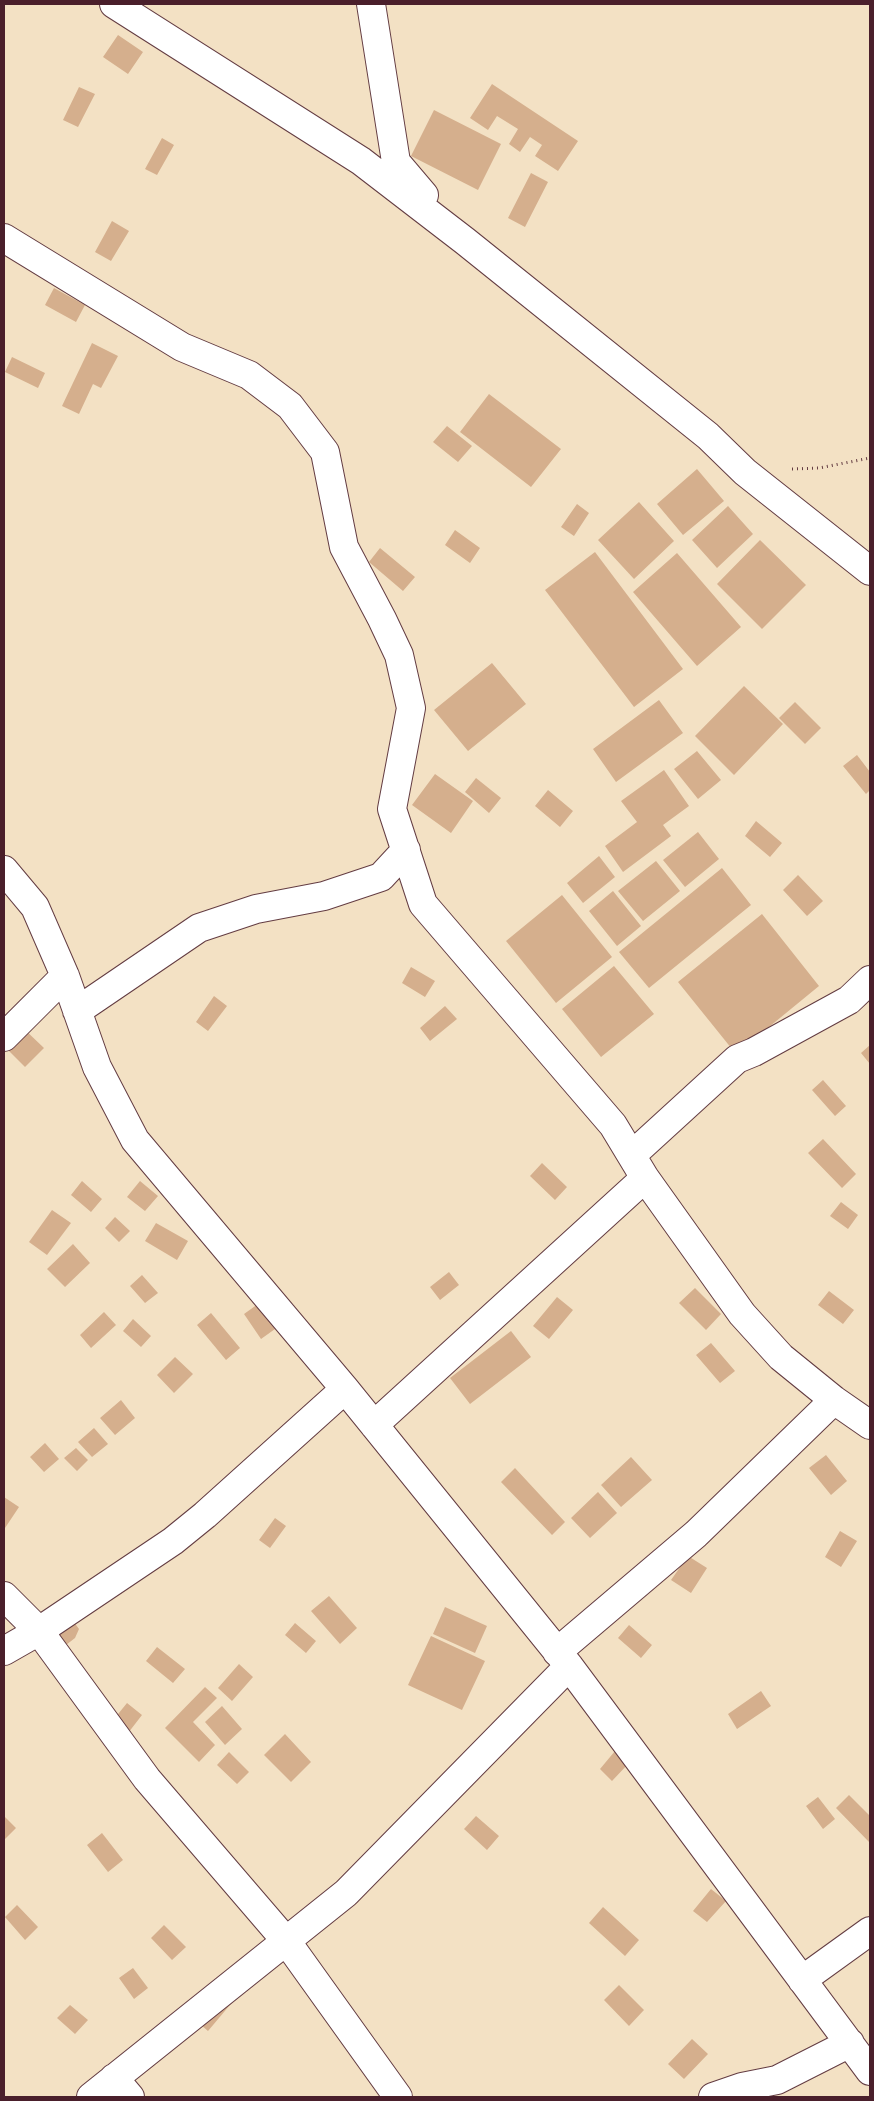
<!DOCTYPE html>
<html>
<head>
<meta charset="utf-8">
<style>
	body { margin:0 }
	#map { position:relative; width:874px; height:2101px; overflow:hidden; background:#f3e1c4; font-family:"Gochi Hand",sans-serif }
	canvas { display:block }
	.frame { position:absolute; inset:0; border:5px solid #4a1f2b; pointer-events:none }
</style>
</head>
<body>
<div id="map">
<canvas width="874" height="2101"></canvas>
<div class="frame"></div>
</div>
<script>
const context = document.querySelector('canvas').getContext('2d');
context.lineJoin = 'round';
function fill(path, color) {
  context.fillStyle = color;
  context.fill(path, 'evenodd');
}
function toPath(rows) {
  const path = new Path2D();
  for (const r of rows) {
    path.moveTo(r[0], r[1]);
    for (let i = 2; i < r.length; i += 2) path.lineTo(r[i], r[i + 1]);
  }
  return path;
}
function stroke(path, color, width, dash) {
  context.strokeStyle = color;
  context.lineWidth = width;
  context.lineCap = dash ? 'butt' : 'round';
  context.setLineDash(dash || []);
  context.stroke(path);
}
const building = toPath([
	[118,35,143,52,128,74,103,57],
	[492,84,578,141,558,171,535,156,542,145,530,137,520,152,509,144,518,129,497,116,488,130,470,118],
	[79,87,95,94,78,127,63,120],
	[434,110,501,144,478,190,411,156],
	[162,138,174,145,157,175,145,169],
	[531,173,548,182,525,227,508,218],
	[112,221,129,231,111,261,95,252],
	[54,288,85,305,76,322,45,305],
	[92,343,118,356,101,388,93,384,79,414,62,406],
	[12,357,45,373,38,388,5,372],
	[489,394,561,449,531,487,460,432],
	[447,426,472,446,458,462,433,442],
	[697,469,724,501,683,535,657,504],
	[639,502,674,541,634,579,598,540],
	[577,504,589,513,574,536,561,527],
	[728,506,753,534,717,568,692,540],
	[455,530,480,548,470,563,445,545],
	[760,540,806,585,762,629,717,584],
	[380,548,415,577,403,591,369,562],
	[595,552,683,669,634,707,545,590],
	[677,553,741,627,697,666,633,592],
	[492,663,526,704,468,751,434,710],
	[744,686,783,724,734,775,695,736],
	[659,700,683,733,616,782,593,749],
	[795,702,821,728,805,744,779,718],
	[697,751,721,780,698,799,674,769],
	[857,755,870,772,870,790,866,794,843,766],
	[664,770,689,806,663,825,671,836,623,872,605,846,637,822,621,801],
	[435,774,473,801,451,833,412,805],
	[476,778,501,798,489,813,465,792],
	[548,790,573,811,560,827,535,806],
	[756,821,782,843,770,857,745,836],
	[698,832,719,859,685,887,663,860],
	[599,856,615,877,583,903,567,883],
	[656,861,680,891,643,921,618,891],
	[722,868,751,905,649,988,619,952],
	[798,875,823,901,807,916,783,890],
	[613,891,641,926,617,946,589,911],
	[562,895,612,957,556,1003,506,941],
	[762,914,819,986,736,1054,678,982],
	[614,966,654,1014,601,1057,562,1009],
	[411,967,435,981,425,997,402,983],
	[214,996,227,1006,208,1031,196,1022],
	[445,1006,457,1019,430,1041,420,1028],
	[21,1026,44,1048,25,1067,4,1046],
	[870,1045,870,1064,861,1053],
	[823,1080,846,1106,835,1116,812,1090],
	[823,1139,856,1174,842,1188,808,1153],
	[542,1163,567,1187,555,1200,530,1176],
	[82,1181,102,1199,91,1212,71,1195],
	[140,1181,158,1196,145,1211,127,1197],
	[841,1202,858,1215,848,1229,830,1216],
	[52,1210,71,1223,47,1255,29,1242],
	[115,1217,130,1231,119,1242,105,1228],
	[156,1223,188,1241,177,1260,145,1241],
	[73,1244,90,1263,65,1287,47,1269],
	[449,1272,459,1285,440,1300,430,1287],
	[142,1275,158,1293,145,1303,130,1286],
	[695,1288,721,1314,706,1330,679,1303],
	[829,1291,854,1310,843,1324,818,1305],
	[557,1297,573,1310,549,1339,533,1326],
	[258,1304,275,1329,261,1339,244,1314],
	[104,1312,116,1325,91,1348,80,1335],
	[211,1313,240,1348,226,1360,197,1325],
	[133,1319,151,1336,141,1347,123,1331],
	[511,1331,531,1357,470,1404,450,1378],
	[711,1343,735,1371,720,1383,696,1355],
	[175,1357,193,1374,174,1393,157,1375],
	[121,1400,135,1418,115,1435,100,1418],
	[94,1428,108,1444,92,1457,78,1442],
	[45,1443,59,1459,44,1472,30,1457],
	[76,1448,88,1460,77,1471,64,1458],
	[826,1455,847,1481,831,1495,809,1468],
	[631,1457,652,1480,621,1507,601,1485],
	[515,1468,565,1522,552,1535,501,1482],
	[598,1492,617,1513,590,1538,571,1518],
	[4,1497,19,1507,5,1528,4,1527],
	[275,1518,286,1526,270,1548,259,1540],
	[840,1531,857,1541,841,1567,825,1557],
	[688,1556,707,1568,691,1593,671,1580],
	[329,1596,357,1628,340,1644,311,1611],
	[445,1607,487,1626,475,1653,433,1634],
	[68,1614,79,1629,75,1638,66,1645,52,1626],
	[295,1623,316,1641,306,1653,285,1635],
	[629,1625,652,1645,641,1658,618,1638],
	[431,1636,485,1661,462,1710,408,1685],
	[157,1647,185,1669,173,1683,146,1661],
	[239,1664,253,1677,232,1701,218,1688],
	[205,1687,217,1698,193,1722,215,1745,199,1762,165,1728],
	[761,1691,771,1706,737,1729,728,1714],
	[127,1703,142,1715,125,1737,110,1724],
	[222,1706,242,1729,225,1745,205,1722],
	[285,1734,311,1762,291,1782,264,1755],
	[615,1751,629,1763,612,1781,600,1769],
	[229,1752,249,1772,237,1784,217,1765],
	[849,1795,870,1816,870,1843,836,1808],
	[818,1797,835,1819,823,1829,806,1806],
	[4,1816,16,1828,4,1840],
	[476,1816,499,1836,487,1850,464,1829],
	[102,1833,123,1860,108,1872,87,1845],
	[711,1889,726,1901,707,1922,693,1911],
	[17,1905,38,1927,25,1940,5,1917],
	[603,1907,639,1940,625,1956,589,1923],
	[164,1925,186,1947,172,1960,151,1938],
	[133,1968,148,1988,134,1999,119,1978],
	[619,1985,644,2010,629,2026,604,2000],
	[235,1999,208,2031,194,2019],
	[70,2005,88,2020,75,2034,57,2018],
	[692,2039,708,2054,684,2079,668,2064]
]);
const path = toPath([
	[792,469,819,468,870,458]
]);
const street = toPath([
	[114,4,361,161,465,241,708,436,745,472,870,571],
	[371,4,396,162,424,195],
	[4,238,182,347,249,375,290,406,325,452,344,547,382,619,399,655,411,708,392,809,423,904,613,1125,645,1178,742,1314,781,1357,834,1400,870,1425],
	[4,870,35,907,65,976,97,1067,135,1140,345,1389,569,1666,870,2071],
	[77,1011,199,928,256,909,324,896,381,877,406,850],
	[4,1037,65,976],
	[632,1155,737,1059,754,1052,849,1000,870,980],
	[374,1425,645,1178],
	[4,1596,39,1631,147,1779,287,1942,398,2097],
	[4,1651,39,1631,173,1541,205,1515,345,1389],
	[557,1652,696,1534,834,1400],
	[802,1980,870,1931],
	[114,2078,130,2097],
	[91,2097,346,1893,569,1666],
	[713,2097,742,2087,777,2080,850,2043]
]);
fill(building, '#d5af8d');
stroke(street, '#633c42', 30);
stroke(path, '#633c42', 3, [1, 4]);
stroke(street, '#fff', 28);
</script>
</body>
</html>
